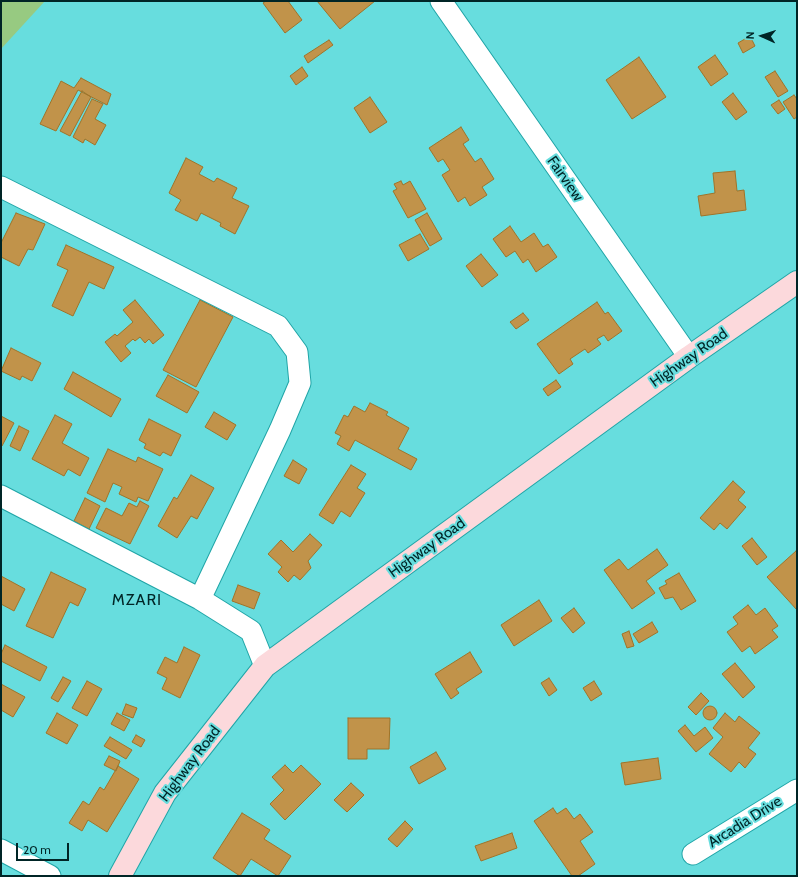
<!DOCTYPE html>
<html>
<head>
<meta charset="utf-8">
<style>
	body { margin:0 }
	#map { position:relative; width:798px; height:877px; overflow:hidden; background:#67ddde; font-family:Cabin,sans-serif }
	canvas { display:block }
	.frame { position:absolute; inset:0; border:2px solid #002526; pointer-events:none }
	.north { position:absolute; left:742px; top:16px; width:40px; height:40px; -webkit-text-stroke:3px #67ddde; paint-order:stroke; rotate:273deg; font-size:11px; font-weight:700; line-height:16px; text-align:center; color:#002526 }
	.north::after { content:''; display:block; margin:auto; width:14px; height:18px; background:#002526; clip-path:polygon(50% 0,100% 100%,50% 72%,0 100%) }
	.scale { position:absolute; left:16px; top:843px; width:53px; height:18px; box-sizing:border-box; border:2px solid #002526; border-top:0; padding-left:5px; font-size:12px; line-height:14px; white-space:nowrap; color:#002526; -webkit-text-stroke:3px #67ddde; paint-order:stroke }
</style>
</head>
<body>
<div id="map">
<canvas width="798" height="877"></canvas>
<div class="frame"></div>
<div class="north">N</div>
<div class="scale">20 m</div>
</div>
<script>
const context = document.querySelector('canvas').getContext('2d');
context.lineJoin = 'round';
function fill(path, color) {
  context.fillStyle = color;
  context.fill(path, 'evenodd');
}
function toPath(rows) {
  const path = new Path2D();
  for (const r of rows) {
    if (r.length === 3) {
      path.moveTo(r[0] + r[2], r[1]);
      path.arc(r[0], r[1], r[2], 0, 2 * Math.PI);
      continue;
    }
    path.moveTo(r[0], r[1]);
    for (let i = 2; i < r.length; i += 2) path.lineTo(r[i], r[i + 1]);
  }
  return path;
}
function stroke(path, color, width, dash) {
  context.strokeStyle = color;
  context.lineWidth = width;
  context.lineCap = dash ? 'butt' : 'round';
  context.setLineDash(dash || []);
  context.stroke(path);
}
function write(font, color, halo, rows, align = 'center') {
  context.font = font + ' Cabin,sans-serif';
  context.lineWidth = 4;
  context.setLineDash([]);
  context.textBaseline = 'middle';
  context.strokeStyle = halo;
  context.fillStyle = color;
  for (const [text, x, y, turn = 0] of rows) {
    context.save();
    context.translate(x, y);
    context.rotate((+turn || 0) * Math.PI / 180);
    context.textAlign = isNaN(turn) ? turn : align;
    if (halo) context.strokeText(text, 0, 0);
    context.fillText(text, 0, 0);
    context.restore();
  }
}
const green = toPath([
	[1,1,45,1,1,49]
]);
const building = toPath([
	[266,1,288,1,302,20,285,33,263,3,266,1],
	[317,1,375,1,340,29,317,1],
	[750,36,755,46,743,53,738,43,750,36],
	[329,40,333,45,308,63,304,56,329,40],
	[715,55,728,74,711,86,698,67,715,55],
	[639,57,666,97,632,119,606,80,639,57],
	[302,67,308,76,296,85,290,76,302,67],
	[775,71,788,91,778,97,765,77,775,71],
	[81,78,111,94,107,105,78,90,56,131,40,124,61,81,74,88,81,78],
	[82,91,91,97,70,136,60,131,82,91],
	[733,93,747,112,736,120,722,102,733,93],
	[794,95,797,99,797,117,794,119,783,102,794,95],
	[370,97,387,122,370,133,354,108,370,97],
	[92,99,103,104,95,119,106,125,95,145,85,139,83,143,73,137,92,99],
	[779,100,785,109,778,114,771,105,779,100],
	[461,127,469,140,463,144,475,162,481,158,494,179,482,187,487,195,470,206,465,197,458,202,442,175,450,170,443,159,438,162,429,148,461,127],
	[186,158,203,167,199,174,214,182,217,178,237,188,232,198,249,206,235,234,220,226,221,223,201,213,197,221,175,210,181,200,169,193,186,158],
	[735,171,737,191,744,190,746,210,701,216,698,196,715,193,713,173,735,171],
	[401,181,403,185,410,181,426,209,408,218,393,191,397,189,394,184,401,181],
	[16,213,45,224,33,250,28,249,19,266,1,257,1,243,16,213],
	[427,213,442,239,430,246,415,220,427,213],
	[510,226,521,242,534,233,543,247,548,244,557,257,536,272,528,259,523,263,515,251,506,257,493,239,510,226],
	[420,234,429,249,408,261,399,245,420,234],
	[66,245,114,267,104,289,89,282,73,316,52,306,68,270,57,265,66,245],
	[481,254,498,275,482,287,466,266,481,254],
	[135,300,164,335,153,344,149,339,145,343,140,337,135,341,133,339,125,346,131,353,121,362,105,342,115,334,117,336,133,322,123,310,135,300],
	[200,300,233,317,196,387,163,370,200,300],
	[597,302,605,314,608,312,622,331,608,341,604,335,597,339,601,344,588,353,585,349,570,359,573,364,559,374,537,344,597,302],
	[523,313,529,320,516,329,510,322,523,313],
	[11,348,41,363,32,381,22,376,20,380,1,371,11,348],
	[73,372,121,399,111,417,64,389,73,372],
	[168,375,199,392,187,413,156,396,168,375],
	[556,380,561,387,548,396,543,389,556,380],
	[370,403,388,412,386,415,409,428,398,449,417,459,411,470,355,440,349,451,337,444,341,436,335,433,344,415,348,417,354,406,365,412,370,403],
	[214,412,236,425,227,440,205,427,214,412],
	[55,415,72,424,62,443,89,458,80,476,68,469,64,476,32,459,55,415],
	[1,416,14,423,2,446,1,445,1,416],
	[149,419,181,435,171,456,163,452,160,456,144,448,146,444,139,440,149,419],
	[19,426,29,431,20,451,10,446,19,426],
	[108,449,136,462,138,457,163,469,148,501,138,497,136,502,119,494,122,487,113,483,105,502,87,493,108,449],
	[293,460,307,469,299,484,284,476,293,460],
	[351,465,366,474,357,488,365,493,350,517,341,511,333,524,319,515,351,465],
	[191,475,214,488,197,519,191,516,177,538,158,526,174,497,177,499,191,475],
	[733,481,745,492,738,500,746,507,727,529,720,523,714,530,700,518,733,481],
	[85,498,100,506,89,529,74,521,85,498],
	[140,501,149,506,130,544,96,528,106,508,122,516,129,503,137,507,140,501],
	[310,534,322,545,308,561,311,568,300,580,294,575,288,582,278,572,282,567,268,554,281,540,293,552,310,534],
	[752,538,767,557,757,565,742,546,752,538],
	[657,549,668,565,646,581,655,593,632,609,604,570,619,559,628,570,657,549],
	[796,551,797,552,797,610,767,577,796,551],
	[51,572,86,589,78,606,70,602,53,638,26,626,51,572],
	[679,573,696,601,681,610,673,597,665,599,659,588,667,584,665,581,679,573],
	[1,576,25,589,14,611,1,604,1,576],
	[238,585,260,593,254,609,232,601,238,585],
	[539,600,552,621,514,646,501,625,539,600],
	[748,605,756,615,765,608,778,626,772,630,778,637,755,654,750,646,742,652,727,632,738,624,733,617,748,605],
	[574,608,585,623,573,633,561,618,574,608],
	[652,622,658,632,639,643,633,634,652,622],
	[629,631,634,646,627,648,622,634,629,631],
	[5,645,47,667,40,681,1,661,1,654,5,645],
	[184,647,200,655,180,698,162,689,167,678,157,673,165,657,177,663,184,647],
	[470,652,482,672,456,689,459,693,451,699,435,674,470,652],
	[735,663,755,687,743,698,722,674,735,663],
	[63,677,71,681,58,702,51,698,63,677],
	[549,678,557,690,549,696,541,683,549,678],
	[87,681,102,689,87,716,72,708,87,681],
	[594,681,602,694,591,701,583,688,594,681],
	[1,684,25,697,13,717,1,710,1,684],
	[701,693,709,701,696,715,688,707,701,693],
	[126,704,137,708,133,718,122,714,126,704],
	[710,713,7],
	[57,713,78,725,67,744,46,733,57,713],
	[117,713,130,720,124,731,111,724,117,713],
	[725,713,735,722,739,716,760,733,748,748,756,754,745,768,739,762,731,772,709,754,723,737,713,728,725,713],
	[348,718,390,718,389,749,367,749,367,759,348,759,348,718],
	[685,725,694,736,705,727,713,738,696,752,678,731,685,725],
	[136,735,145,740,141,747,132,742,136,735],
	[110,737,132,750,126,759,104,746,110,737],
	[436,752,446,769,419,784,410,767,436,752],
	[109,756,120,761,116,771,104,765,109,756],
	[658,758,661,779,625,785,621,763,658,758],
	[285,765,293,773,301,765,321,784,285,820,270,804,284,790,272,777,285,765],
	[118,766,139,779,107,832,88,820,82,831,69,823,83,801,89,805,100,787,104,790,118,766],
	[351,783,364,795,347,812,334,800,351,783],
	[553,808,557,814,566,808,574,819,580,814,593,832,580,841,595,864,578,876,572,876,534,821,553,808],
	[242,813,270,830,264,839,291,856,278,876,251,859,240,876,213,858,242,813],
	[405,821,413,829,397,847,388,839,405,821],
	[512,833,517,848,481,861,475,846,512,833]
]);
const street = toPath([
	[441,1,689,357],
	[1,187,278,326,297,352,300,383,280,430,200,599],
	[1,496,200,599,251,631,265,666],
	[1,850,50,876],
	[693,854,797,790]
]);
const secondary = toPath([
	[120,876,165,793,265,666,689,357,797,282]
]);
const streetNames = [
	["Fairview",565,179,55],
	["Highway Road",689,358,-35],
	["Highway Road",427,548,-36],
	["Highway Road",190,764,-53],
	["Arcadia Drive",745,822,-32]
];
const neighbourhoodNames = [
	["MZARI",137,600]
];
fill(green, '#97ca81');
fill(building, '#c1934a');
stroke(building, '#a07328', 1);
stroke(street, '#20a5a7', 23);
stroke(secondary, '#20a5a7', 24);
stroke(street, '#fff', 21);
stroke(secondary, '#fcd9dc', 22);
write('15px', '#002526', '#67ddde', streetNames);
context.letterSpacing = '1px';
write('16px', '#002526', '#67ddde', neighbourhoodNames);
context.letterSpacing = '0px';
</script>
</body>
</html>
